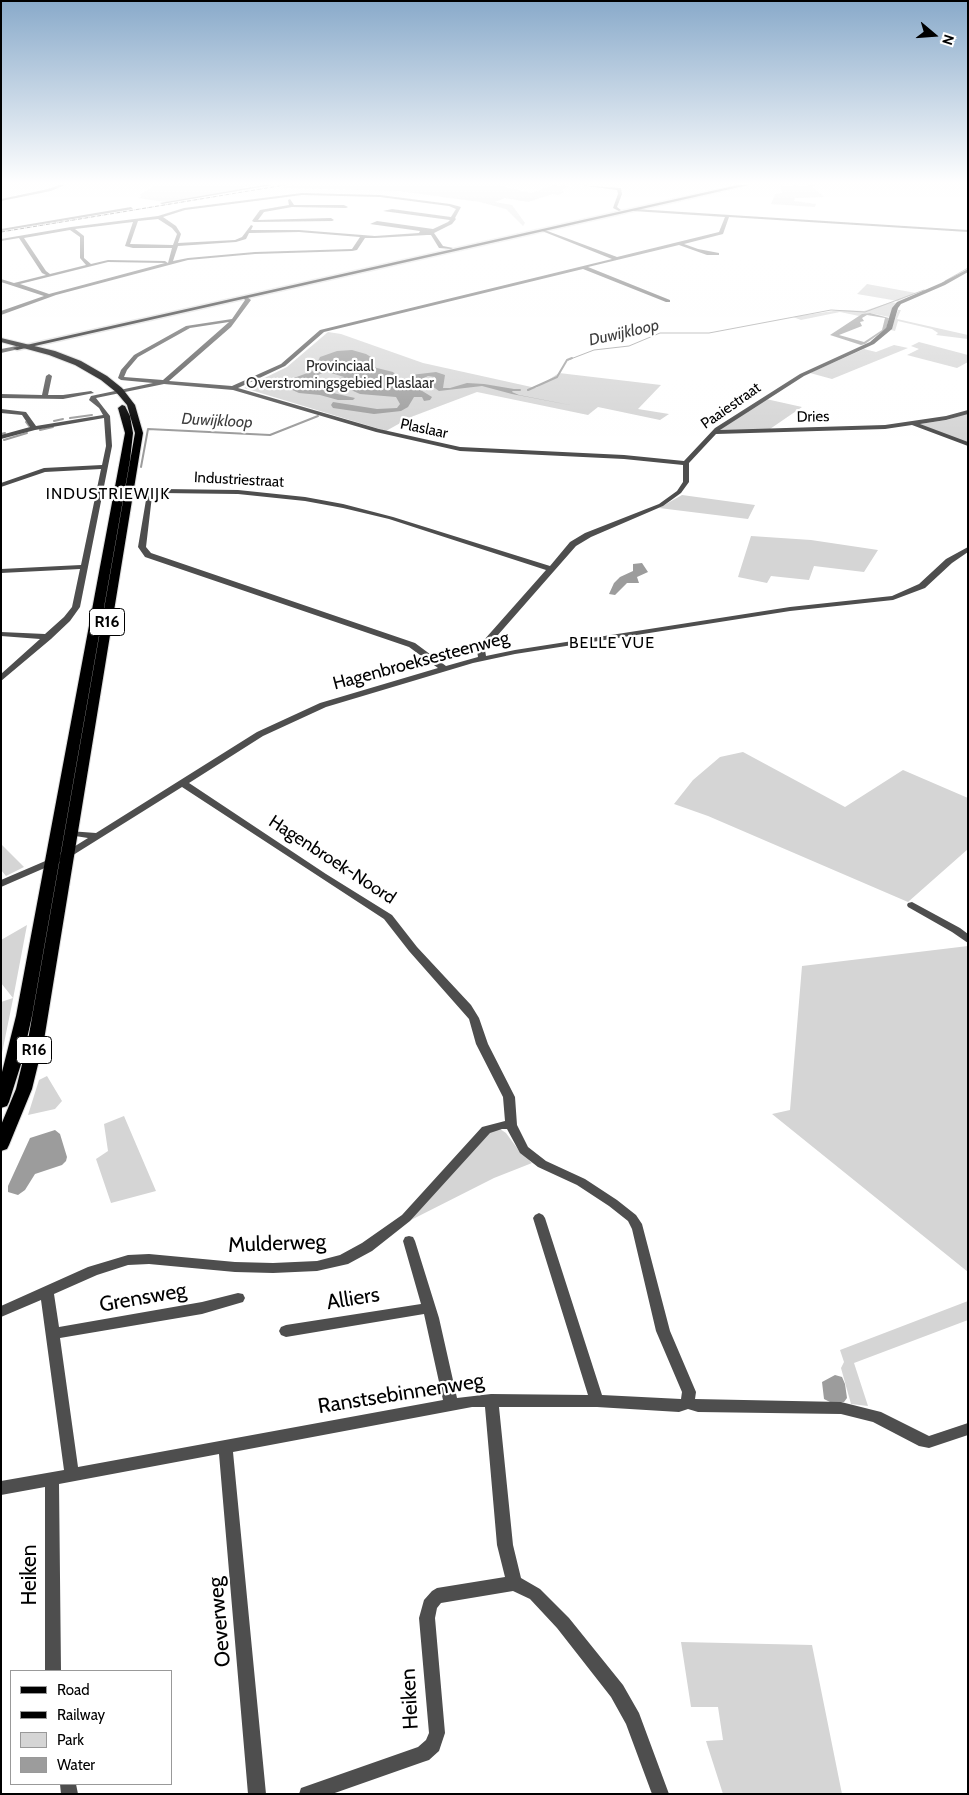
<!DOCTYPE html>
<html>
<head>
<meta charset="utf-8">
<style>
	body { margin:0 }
	#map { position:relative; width:969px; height:1795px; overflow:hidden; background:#fff; font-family:Cabin,sans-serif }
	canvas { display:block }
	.frame { position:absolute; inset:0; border:2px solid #000; pointer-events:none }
	.legend { position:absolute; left:10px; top:1670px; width:162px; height:115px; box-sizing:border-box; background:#fff; border:1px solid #999; margin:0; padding:6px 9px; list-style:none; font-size:15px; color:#000 }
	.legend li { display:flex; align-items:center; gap:10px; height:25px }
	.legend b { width:25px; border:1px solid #999 }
	.north { position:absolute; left:909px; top:10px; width:50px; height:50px; -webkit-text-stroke:4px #fff; paint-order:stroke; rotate:108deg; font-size:14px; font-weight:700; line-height:20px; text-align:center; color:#000 }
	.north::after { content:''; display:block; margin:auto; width:18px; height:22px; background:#000; clip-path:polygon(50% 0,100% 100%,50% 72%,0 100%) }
</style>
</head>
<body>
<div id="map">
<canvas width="969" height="1795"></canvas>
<div class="frame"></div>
<ul class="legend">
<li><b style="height:6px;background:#000"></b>Road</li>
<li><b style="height:6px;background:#000"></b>Railway</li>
<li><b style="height:14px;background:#d5d5d5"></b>Park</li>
<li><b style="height:14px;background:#9c9c9c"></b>Water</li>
</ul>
<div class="north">N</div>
</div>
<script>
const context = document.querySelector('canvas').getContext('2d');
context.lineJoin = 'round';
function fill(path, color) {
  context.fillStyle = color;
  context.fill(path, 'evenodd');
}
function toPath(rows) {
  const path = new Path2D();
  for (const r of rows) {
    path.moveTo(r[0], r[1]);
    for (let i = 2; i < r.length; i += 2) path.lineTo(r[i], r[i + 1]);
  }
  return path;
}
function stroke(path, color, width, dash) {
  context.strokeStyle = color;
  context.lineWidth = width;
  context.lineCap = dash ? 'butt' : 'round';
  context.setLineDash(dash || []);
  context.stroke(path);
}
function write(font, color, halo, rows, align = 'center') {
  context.font = font + ' Cabin,sans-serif';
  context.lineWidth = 4.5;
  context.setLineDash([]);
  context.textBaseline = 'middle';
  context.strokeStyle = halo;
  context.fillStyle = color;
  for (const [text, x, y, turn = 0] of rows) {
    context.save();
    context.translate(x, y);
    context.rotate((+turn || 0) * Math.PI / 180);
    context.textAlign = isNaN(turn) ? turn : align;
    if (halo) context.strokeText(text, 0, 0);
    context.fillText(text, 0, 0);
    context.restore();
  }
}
const green = toPath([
	[156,185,248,185,241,189,166,202,138,198,141,197,140,194],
	[293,185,499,185,531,193,553,185,572,186,560,190,565,192,558,195,553,194,528,202,505,198,495,202,512,205,525,223,523,226,506,209,480,202,397,191,285,188,283,187],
	[816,185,813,187,824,197,795,198,794,201,816,204,815,207,771,204,775,194,782,193,780,186],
	[867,284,916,293,898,301,857,294],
	[891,302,896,303,888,328,889,317,870,313,859,316,840,312,801,320,793,317,840,310,864,311],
	[898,310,901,310,897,319,968,335,968,339,936,335,938,333,932,329,898,321,895,331,891,330],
	[328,332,341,334,423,363,536,388,559,373,661,385,638,409,669,414,660,420,598,407,588,415,477,392,411,417,386,431,244,388,287,367],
	[919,342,968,355,968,362,957,368,907,355,919,349,911,346],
	[894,345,908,348,832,379,810,373,864,349,876,352],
	[766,399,802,407,770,429,718,431],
	[968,413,968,443,919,424,947,420],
	[682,495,755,505,748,519,659,508],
	[751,536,811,540,878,550,864,572,814,566,809,580,771,576,767,583,738,577],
	[743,752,845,807,903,770,968,798,968,849,908,902,708,816,674,804,693,780,720,757],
	[1,844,24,867,6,876,1,870],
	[27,925,13,999,1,1058,1,1002,13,998,1,983,1,940],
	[968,946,968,1272,772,1114,790,1110,802,966],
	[47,1076,62,1101,55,1109,28,1115,39,1080],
	[124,1116,156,1191,111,1203,96,1159,108,1151,104,1124],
	[500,1129,506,1133,520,1152,532,1163,494,1178,405,1223,492,1130],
	[968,1301,968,1320,854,1363,868,1406,851,1404,841,1368,844,1362,840,1350],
	[681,1642,812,1645,842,1794,723,1794,706,1741,723,1740,718,1707,691,1707]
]);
const water = toPath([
	[870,313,889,318,886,329,865,344,861,345,830,335,862,314],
	[867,315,885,318,882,330,864,342,839,335,862,326,860,322,864,321,862,318],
	[352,350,366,354,371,357,371,361,375,362,373,367,393,372,404,384,408,384,411,375,436,372,445,375,443,388,450,388,467,383,484,384,514,389,512,392,519,395,575,406,512,394,482,386,439,391,432,386,436,381,435,377,428,376,422,379,419,389,432,397,430,400,424,401,422,397,414,397,408,407,401,411,374,414,333,408,331,405,333,402,377,409,397,408,400,404,396,397,360,394,342,386,325,383,344,377,331,373,336,371,364,368,360,365,331,369,316,376,315,380,322,387,333,393,355,398,353,400,338,400,320,395,299,393,288,388,287,382,291,379,313,371,320,357,337,351],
	[642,563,648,572,637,577,639,583,627,583,615,595,609,594,614,583,620,577,633,571,633,564],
	[55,1130,60,1134,67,1157,66,1161,62,1165,35,1174,25,1190,18,1195,8,1192,8,1186,30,1138],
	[835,1375,842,1377,845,1384,847,1398,844,1402,830,1402,824,1399,822,1382]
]);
const streamFar1 = toPath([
	[945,281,968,268],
	[568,360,594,350,629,346,660,333,709,333,831,310,865,312,924,290]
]);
const stream = toPath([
	[511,390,520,390],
	[528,390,557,377,567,360,572,358],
	[70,418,92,415],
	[54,421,63,419],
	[26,422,29,426],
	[40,430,53,427],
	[1,434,5,433],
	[4,440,27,433],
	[141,467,148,429,270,435,318,416]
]);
const minor = toPath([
	[59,185,65,185,51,191,1,201,1,199,48,189,59,185],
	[264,185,273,185,162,204,160,203,264,185],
	[578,185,621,188,622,194,617,207,621,210,619,211,613,208,618,194,617,190,578,185],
	[302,193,380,195,450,204,461,207,455,218,456,219,452,224,434,233,443,246,453,248,451,249,439,248,431,235,427,235,375,238,365,238,357,250,352,251,255,254,188,260,56,295,1,315,1,311,44,296,1,282,1,279,14,283,46,275,42,273,19,238,1,241,1,239,71,227,158,216,184,208,302,193],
	[302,195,380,197,449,206,456,209,451,217,392,209,383,211,450,220,448,222,433,229,377,221,370,224,420,231,419,233,375,236,299,230,251,230,253,226,251,225,242,237,235,240,178,243,181,234,176,226,163,217,185,210,302,195],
	[158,219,172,228,177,234,173,245,130,244,138,221,158,219],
	[133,222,125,246,133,248,172,248,168,263,165,261,108,260,91,264,84,258,84,236,75,229,133,222],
	[70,230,80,237,80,258,86,265,50,274,46,271,24,238,70,230],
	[299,232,360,237,352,249,255,252,188,258,173,261,178,246,236,242,246,239,249,233,299,232],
	[108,262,165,263,49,294,20,284,108,262],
	[290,199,294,205,344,205,348,207,346,208,292,207,264,212,258,220,331,218,334,220,332,221,254,222,252,221,260,210,289,205,288,200,290,199],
	[131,207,133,209,1,231,1,229,131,207],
	[635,209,968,230,968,232,729,217,723,234,684,244,698,249,719,253,719,255,707,255,679,245,588,267,670,300,670,302,666,302,583,269,324,332,285,366,238,388,379,429,460,447,624,455,684,461,715,428,800,374,870,342,886,328,892,308,897,302,941,283,968,269,968,272,945,285,901,304,898,308,892,329,874,344,804,376,720,430,885,425,946,416,968,410,968,414,946,420,920,424,968,442,968,446,912,425,885,429,716,434,689,463,689,482,681,493,663,506,591,537,576,546,490,644,485,650,486,656,515,650,790,607,892,596,919,584,946,559,968,547,968,552,952,563,925,588,893,600,790,611,515,654,473,663,326,707,263,736,189,783,326,874,392,915,417,947,471,1005,479,1018,488,1044,515,1097,517,1125,528,1147,546,1161,585,1179,617,1200,636,1215,642,1224,670,1331,696,1392,695,1399,841,1402,881,1412,929,1436,968,1423,968,1435,929,1448,919,1446,873,1422,841,1414,698,1412,688,1409,679,1412,597,1407,499,1407,513,1545,521,1578,540,1589,569,1618,623,1685,639,1713,669,1794,652,1794,626,1724,611,1697,557,1628,530,1599,513,1591,441,1603,437,1608,435,1618,445,1733,439,1751,429,1760,423,1762,332,1794,299,1794,301,1788,418,1747,426,1740,429,1733,419,1618,424,1600,432,1591,437,1588,505,1577,497,1545,485,1407,472,1407,233,1452,266,1794,248,1794,219,1454,59,1484,61,1671,45,1671,45,1487,1,1495,1,1481,64,1470,41,1300,1,1317,1,1306,88,1267,128,1255,149,1254,235,1262,273,1263,317,1261,340,1255,362,1243,402,1215,482,1127,505,1121,503,1097,476,1044,469,1019,409,951,384,919,182,787,70,857,1,887,1,880,64,853,88,838,69,835,67,833,69,831,96,833,257,732,320,703,438,668,409,647,145,557,138,547,147,494,162,489,238,490,305,497,343,504,393,517,550,566,570,542,585,533,659,504,677,491,683,482,683,465,624,459,460,451,376,432,233,390,164,384,96,398,110,416,112,446,80,607,70,621,51,639,1,681,1,674,40,639,1,636,1,632,45,634,64,617,72,607,80,569,1,573,1,569,81,565,101,469,45,472,1,487,1,483,44,468,102,465,106,446,104,418,35,430,1,439,1,435,30,427,22,415,1,413,1,409,26,412,36,426,103,415,99,408,89,400,91,396,153,383,121,380,118,378,121,370,134,355,186,326,232,319,245,300,243,297,247,297,251,300,231,327,169,381,232,386,281,364,320,330,612,259,542,231,542,229,617,257,719,232,725,217,633,211,635,209],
	[229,322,163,380,124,377,127,370,138,357,190,328,229,322],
	[162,493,238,494,305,501,343,508,389,519,546,570,484,640,477,650,478,657,446,666,415,643,151,553,146,547,152,496,162,493],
	[502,1129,507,1129,520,1153,538,1167,577,1185,609,1206,628,1221,632,1229,656,1331,682,1392,681,1399,602,1395,545,1218,543,1215,539,1213,535,1215,533,1218,588,1395,491,1394,457,1398,439,1318,415,1241,413,1237,409,1236,405,1237,403,1241,421,1304,286,1325,281,1327,279,1331,281,1335,286,1337,424,1314,443,1400,78,1467,60,1338,202,1314,243,1302,245,1298,243,1294,238,1293,202,1302,59,1327,54,1294,97,1275,128,1265,149,1264,235,1272,273,1273,317,1271,348,1264,372,1251,410,1221,490,1133,502,1129],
	[17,346,20,348,19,349,1,353,1,349,17,346],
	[49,374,52,376,48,395,63,395,91,391,94,393,63,399,1,398,1,394,42,395,46,376,49,374],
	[912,902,960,928,968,934,968,943,952,932,908,907,907,905,908,903,912,902],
	[60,1784,76,1784,78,1794,61,1794,60,1784]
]);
const major = toPath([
	[738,185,748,185,17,350,13,348,738,185]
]);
const highway = toPath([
	[1,338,55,351,81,361,107,376,122,388,135,405,143,433,44,1040,32,1089,9,1145,7,1149,1,1151,1,1125,16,1089,28,1040,135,433,127,405,116,392,101,380,75,365,49,355,1,342,1,338],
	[122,405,125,406,130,416,133,433,130,460,32,1016,22,1061,9,1102,7,1106,1,1108,1,1076,16,1016,120,460,125,433,118,408,122,405]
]);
const rail = toPath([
	[1,232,285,185]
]);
const farParknames = [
	["Provinciaal",340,367],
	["Overstromingsgebied Plaslaar",340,384]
];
const farStreetnames = [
	["Paaiestraat",731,406,-35],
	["Dries",813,417,-1],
	["Plaslaar",424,429,12],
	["Industriestraat",239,480,3]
];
const farWaternames = [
	["Duwijkloop",624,333,-13],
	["Duwijkloop",217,421,3]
];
const farNeighbourhoodnames = [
	["INDUSTRIEWIJK",108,494],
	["BELLE VUE",612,643]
];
const shields = [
	[107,622,35],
	[34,1050,35]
];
const shieldNames = [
	["R16",107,622],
	["R16",34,1050]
];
const streetNames = [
	["Hagenbroeksesteenweg",421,661,-15],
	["Hagenbroek-Noord",332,860,33]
];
const nearStreetnames = [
	["Mulderweg",277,1244,-2],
	["Grensweg",143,1298,-10],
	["Alliers",353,1299,-9],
	["Ranstsebinnenweg",401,1394,-9],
	["Heiken",30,1575,-90],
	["Oeverweg",220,1622,-95],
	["Heiken",410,1699,-93]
];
fill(green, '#d5d5d5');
fill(water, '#9c9c9c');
stroke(streamFar1, '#9c9c9c', 1);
stroke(stream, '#9c9c9c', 2);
stroke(major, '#dbdbdb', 3);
stroke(highway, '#dbdbdb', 2);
fill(minor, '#4e4e4e');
fill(major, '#000');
fill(highway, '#000');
stroke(rail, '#000', 1, [4, 1, 0.5, 1]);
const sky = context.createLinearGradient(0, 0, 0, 436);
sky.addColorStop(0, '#89aaca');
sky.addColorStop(0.42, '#fff');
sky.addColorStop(1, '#ffffff00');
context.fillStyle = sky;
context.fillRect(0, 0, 969, 436);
write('15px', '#2c2c2c', '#fff', farParknames);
write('15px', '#000', '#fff', farStreetnames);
write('italic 16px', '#3d3d3d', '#fff', farWaternames);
context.letterSpacing = '1px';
write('16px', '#000', '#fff', farNeighbourhoodnames);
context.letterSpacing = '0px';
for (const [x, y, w] of shields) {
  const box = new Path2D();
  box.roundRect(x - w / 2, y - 13.5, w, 27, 4);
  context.fillStyle = '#fff';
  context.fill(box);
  stroke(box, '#000', 1);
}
write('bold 16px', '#000', null, shieldNames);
write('18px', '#000', '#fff', streetNames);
write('21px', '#000', '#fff', nearStreetnames);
</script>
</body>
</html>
